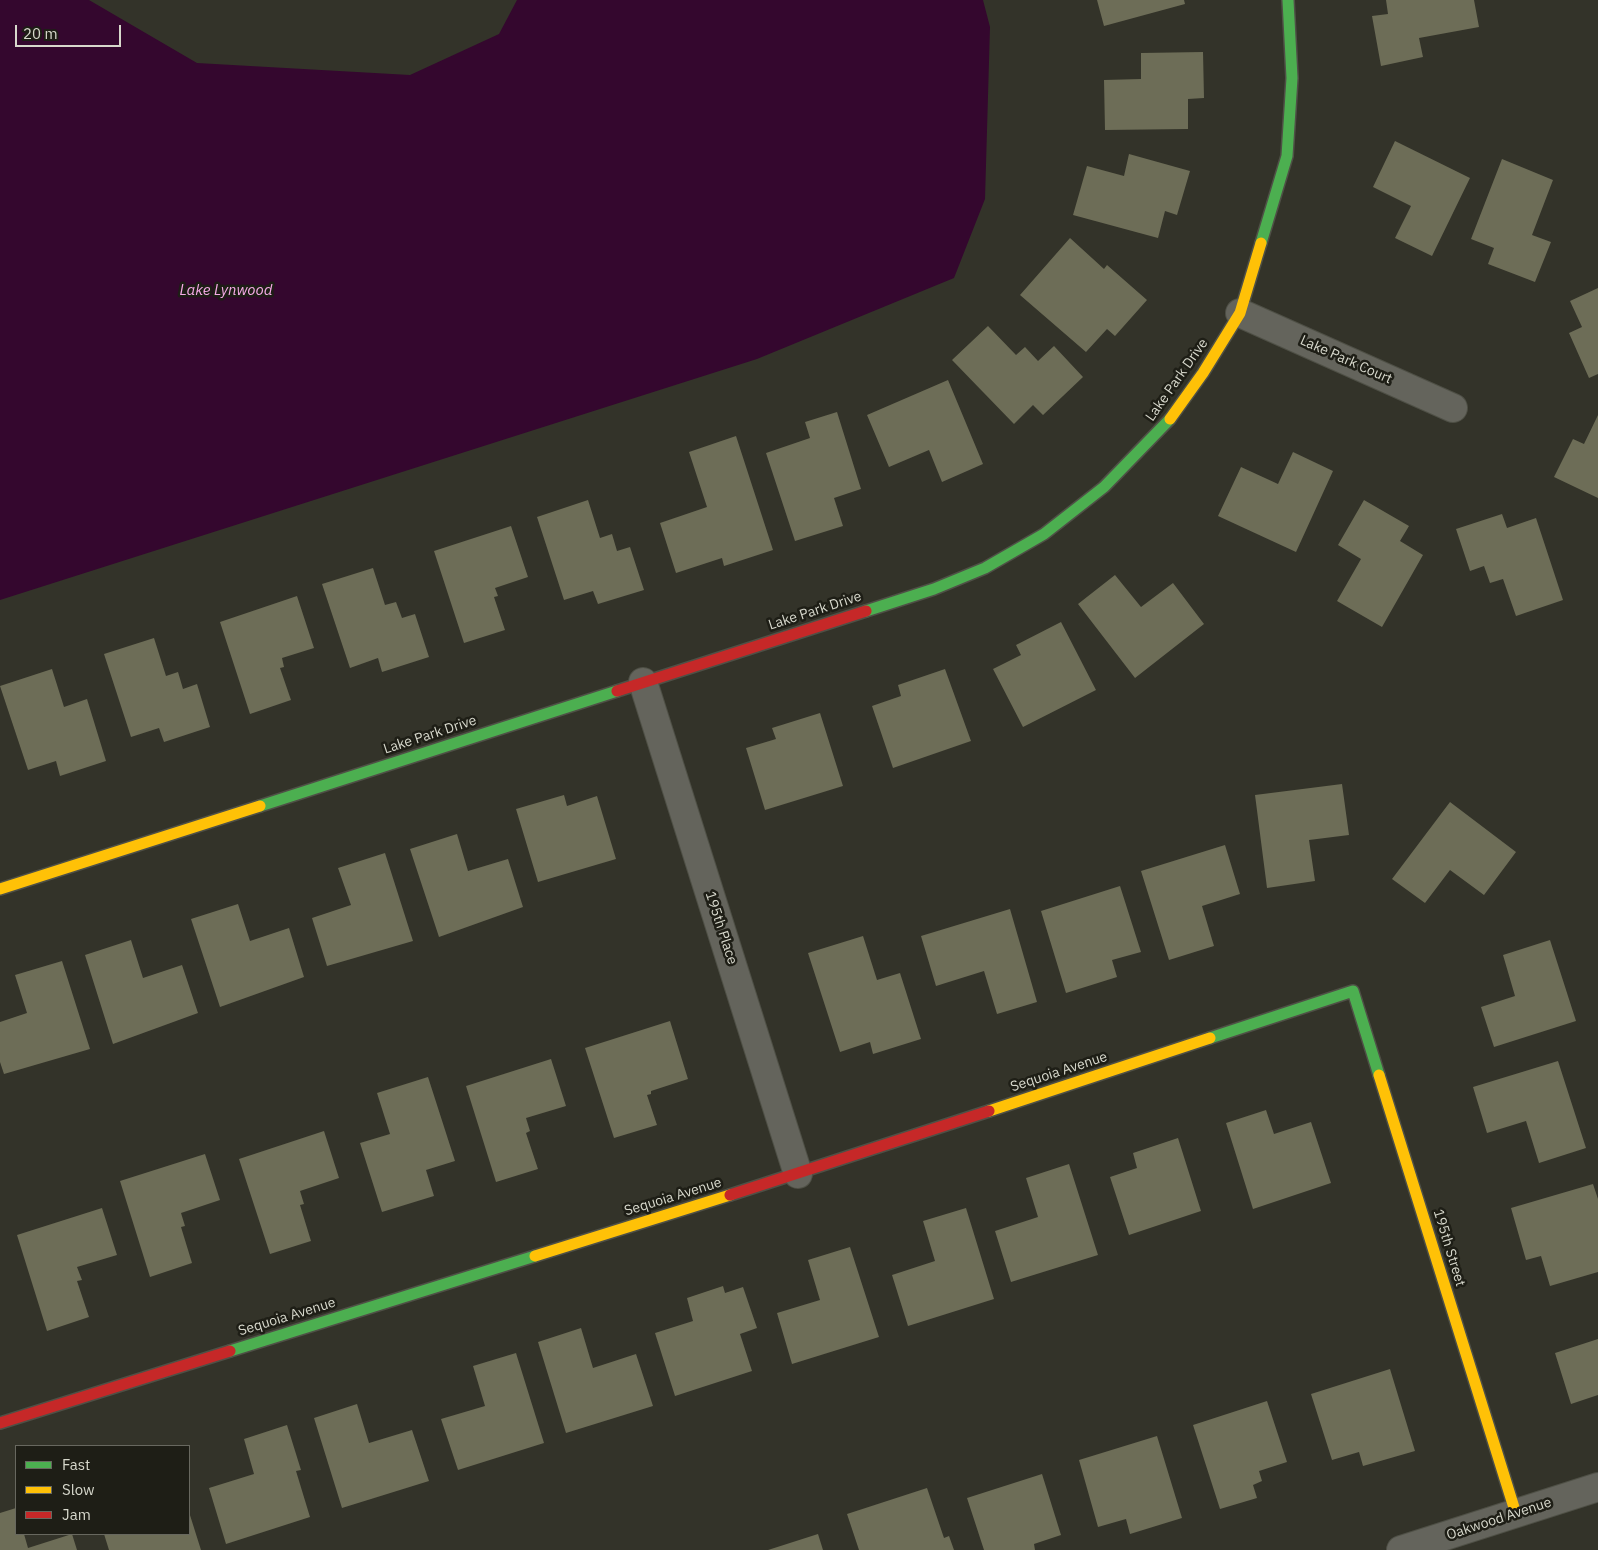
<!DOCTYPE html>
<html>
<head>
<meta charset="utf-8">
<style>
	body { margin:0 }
	#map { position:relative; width:1598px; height:1550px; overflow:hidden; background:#333329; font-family:"IBM Plex Sans",sans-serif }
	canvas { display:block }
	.legend { position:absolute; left:15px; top:1445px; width:175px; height:90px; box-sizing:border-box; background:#1e1e16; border:1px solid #68685f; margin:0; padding:6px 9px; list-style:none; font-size:15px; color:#d7d8cc }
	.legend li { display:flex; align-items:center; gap:10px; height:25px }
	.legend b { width:25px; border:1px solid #68685f }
	.scale { position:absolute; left:15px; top:25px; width:106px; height:22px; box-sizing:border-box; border:2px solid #d7d8cc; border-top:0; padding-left:6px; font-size:15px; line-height:18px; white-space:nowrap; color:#d7d8cc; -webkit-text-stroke:4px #1e1e16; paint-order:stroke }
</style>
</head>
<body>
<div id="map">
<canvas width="1598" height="1550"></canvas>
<ul class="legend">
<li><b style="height:6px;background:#4caf50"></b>Fast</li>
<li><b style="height:6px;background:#ffc107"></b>Slow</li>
<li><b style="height:6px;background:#c62828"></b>Jam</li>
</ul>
<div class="scale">20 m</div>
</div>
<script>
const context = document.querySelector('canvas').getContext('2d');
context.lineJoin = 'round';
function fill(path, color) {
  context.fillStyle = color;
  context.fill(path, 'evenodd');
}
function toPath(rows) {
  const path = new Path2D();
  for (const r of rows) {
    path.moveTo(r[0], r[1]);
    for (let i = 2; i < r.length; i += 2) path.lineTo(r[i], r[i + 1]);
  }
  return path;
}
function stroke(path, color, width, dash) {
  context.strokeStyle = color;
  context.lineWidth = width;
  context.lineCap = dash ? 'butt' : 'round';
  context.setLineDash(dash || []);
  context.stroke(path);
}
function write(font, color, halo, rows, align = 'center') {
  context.font = font + ' "IBM Plex Sans",sans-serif';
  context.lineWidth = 5;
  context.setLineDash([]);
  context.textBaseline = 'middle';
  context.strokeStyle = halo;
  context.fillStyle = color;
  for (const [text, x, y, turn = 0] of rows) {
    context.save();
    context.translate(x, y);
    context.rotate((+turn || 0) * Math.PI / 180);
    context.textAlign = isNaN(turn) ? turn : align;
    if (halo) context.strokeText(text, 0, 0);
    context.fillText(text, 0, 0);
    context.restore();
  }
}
const water = toPath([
	[0,0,89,0,197,63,410,75,499,34,517,0,983,0,990,27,985,199,954,278,757,359,0,600]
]);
const building = toPath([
	[1097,0,1184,0,1185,4,1104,26],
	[1386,0,1474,0,1479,27,1419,38,1423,57,1381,66,1372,16,1388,14],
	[1203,52,1204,98,1188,99,1188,129,1105,130,1104,80,1141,79,1141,53],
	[1395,141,1470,178,1432,256,1395,238,1411,206,1373,187],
	[1129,154,1190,171,1177,215,1165,211,1158,238,1073,215,1087,166,1124,176],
	[1502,159,1553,180,1532,235,1551,242,1535,282,1488,264,1494,248,1471,239],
	[1070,238,1104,269,1107,265,1147,300,1115,336,1107,329,1086,352,1020,295],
	[1598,288,1598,374,1589,378,1569,333,1582,327,1570,301],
	[988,326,1016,355,1025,347,1038,361,1054,346,1083,377,1043,415,1033,405,1014,424,952,360],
	[948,380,983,464,942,482,929,450,889,467,867,415],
	[837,412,861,489,834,498,843,526,795,541,766,453,810,438,805,422],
	[1598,415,1598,498,1554,477,1573,439,1584,444],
	[736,436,773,550,724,566,722,558,676,573,660,523,707,507,689,452],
	[1293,452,1333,471,1296,552,1218,516,1241,467,1278,484],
	[588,500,600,538,612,534,617,551,630,547,644,590,598,604,593,591,564,600,537,517],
	[1364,500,1409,526,1400,541,1423,555,1382,627,1337,601,1361,559,1338,545],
	[1502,514,1507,528,1536,518,1563,600,1516,616,1503,579,1490,583,1484,566,1470,571,1456,529],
	[511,526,528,577,495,588,498,596,494,597,505,630,464,643,434,551],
	[373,568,385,605,396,602,402,618,415,614,429,657,382,672,378,658,350,668,322,584],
	[1115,575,1141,607,1173,583,1204,624,1135,678,1078,604],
	[297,596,314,648,282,658,284,667,280,668,291,700,250,714,220,622],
	[1061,622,1096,690,1023,727,993,669,1021,655,1016,645],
	[154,638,166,676,178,672,183,689,197,684,210,727,164,742,159,728,131,737,104,654],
	[52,669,64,707,87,699,106,761,60,776,56,761,28,770,0,686],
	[945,669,971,741,893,768,872,706,901,696,898,685],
	[820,713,843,786,765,810,746,748,776,739,772,728],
	[1342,784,1349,835,1309,840,1315,881,1267,888,1255,795],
	[564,795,567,806,597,796,616,859,538,882,516,809],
	[1450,802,1516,852,1484,895,1450,870,1425,903,1392,879],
	[457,834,468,871,508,859,523,907,439,937,410,849],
	[1225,845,1240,894,1202,906,1214,946,1169,960,1141,871],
	[385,853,413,941,327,966,312,918,351,905,338,868],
	[1120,886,1141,952,1112,960,1117,977,1066,993,1041,911],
	[238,904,250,941,289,928,304,977,220,1007,191,919],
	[1010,909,1037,1002,997,1014,984,971,936,986,921,936],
	[863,936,877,980,900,973,921,1039,873,1054,870,1042,840,1052,808,953],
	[131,940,143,978,182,965,198,1013,113,1044,85,955],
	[1550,940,1576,1021,1494,1047,1481,1007,1515,996,1503,955],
	[62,961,90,1049,4,1074,0,1062,0,1022,27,1013,15,975],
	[670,1021,688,1079,651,1091,651,1094,647,1095,657,1125,614,1138,585,1048],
	[551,1059,566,1106,526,1118,530,1131,526,1133,538,1169,496,1182,466,1086],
	[1558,1061,1586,1148,1539,1163,1526,1121,1487,1133,1473,1087],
	[428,1077,455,1161,426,1170,434,1196,382,1212,360,1143,390,1134,377,1093],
	[1266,1110,1274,1134,1311,1122,1331,1183,1253,1209,1226,1123],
	[324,1131,339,1178,300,1191,304,1204,300,1205,311,1241,270,1254,239,1159],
	[1178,1138,1201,1211,1129,1235,1110,1177,1137,1168,1133,1153],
	[205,1154,220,1200,181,1213,185,1226,181,1227,192,1263,150,1277,120,1181],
	[1069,1164,1098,1255,1011,1282,995,1231,1038,1217,1026,1178],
	[1593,1184,1598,1199,1598,1272,1550,1286,1541,1256,1526,1260,1511,1208],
	[102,1208,117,1255,77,1267,82,1280,77,1281,89,1317,47,1331,17,1235],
	[966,1208,994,1299,908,1326,892,1275,935,1261,923,1221],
	[850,1247,879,1337,792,1364,777,1313,820,1300,808,1260],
	[723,1286,725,1293,743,1287,757,1328,740,1334,752,1371,675,1396,655,1333,693,1321,687,1298],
	[581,1328,593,1368,636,1354,653,1406,566,1433,538,1342],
	[1598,1339,1598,1395,1571,1404,1555,1353],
	[516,1353,544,1443,458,1470,441,1419,485,1406,473,1366],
	[1390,1369,1415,1451,1363,1466,1359,1452,1332,1460,1311,1394],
	[1267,1401,1287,1462,1259,1471,1262,1481,1253,1485,1257,1498,1220,1509,1193,1425],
	[357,1404,369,1443,412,1430,429,1481,342,1508,314,1418],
	[287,1425,301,1470,296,1471,310,1517,226,1544,209,1488,254,1474,244,1439],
	[1157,1436,1182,1518,1130,1534,1126,1519,1098,1527,1079,1460],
	[1042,1474,1061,1535,1034,1544,1035,1550,984,1550,967,1498],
	[927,1488,944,1538,949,1536,954,1550,859,1550,847,1514],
	[16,1508,16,1534,24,1534,28,1548,72,1534,77,1550,0,1550,0,1513],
	[189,1512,201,1550,109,1550,104,1534,189,1534],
	[818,1534,823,1550,768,1550]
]);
const street = toPath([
	[1240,313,1453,408],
	[643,682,798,1174],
	[1401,1550,1598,1487]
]);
const fast = toPath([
	[1261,243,1287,156,1292,78,1288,0],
	[866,611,934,589,985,568,1044,534,1104,487,1170,419],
	[260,806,617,691],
	[1210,1038,1353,991,1379,1075],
	[230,1351,535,1256]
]);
const slow = toPath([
	[1170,419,1203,373,1240,313,1261,243],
	[0,889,260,806],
	[1379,1075,1516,1514],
	[989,1111,1210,1038],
	[535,1256,730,1195]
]);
const jam = toPath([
	[617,691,866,611],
	[730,1195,989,1111],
	[0,1423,230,1351]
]);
const streetNames = [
	["Lake Park Court",1346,360,24],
	["Lake Park Drive",1177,380,-55],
	["Lake Park Drive",815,611,-18],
	["Lake Park Drive",430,735,-18],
	["195th Place",721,928,72],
	["Sequoia Avenue",1059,1072,-18],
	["Sequoia Avenue",673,1197,-17],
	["195th Street",1449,1248,73],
	["Sequoia Avenue",287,1317,-17],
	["Oakwood Avenue",1499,1519,-18]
];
const waterNames = [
	["Lake Lynwood",226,291]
];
fill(water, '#34072e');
fill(building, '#6d6d57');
stroke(street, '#4f5046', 30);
stroke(fast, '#4f5046', 14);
stroke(slow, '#4f5046', 14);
stroke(jam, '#4f5046', 14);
stroke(street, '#64645c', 28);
stroke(fast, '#4caf50', 11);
stroke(slow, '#ffc107', 11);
stroke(jam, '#c62828', 11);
write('14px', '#d7d8cc', '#1e1e16', streetNames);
write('italic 15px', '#f6aae7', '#1e1e16', waterNames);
</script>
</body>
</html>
